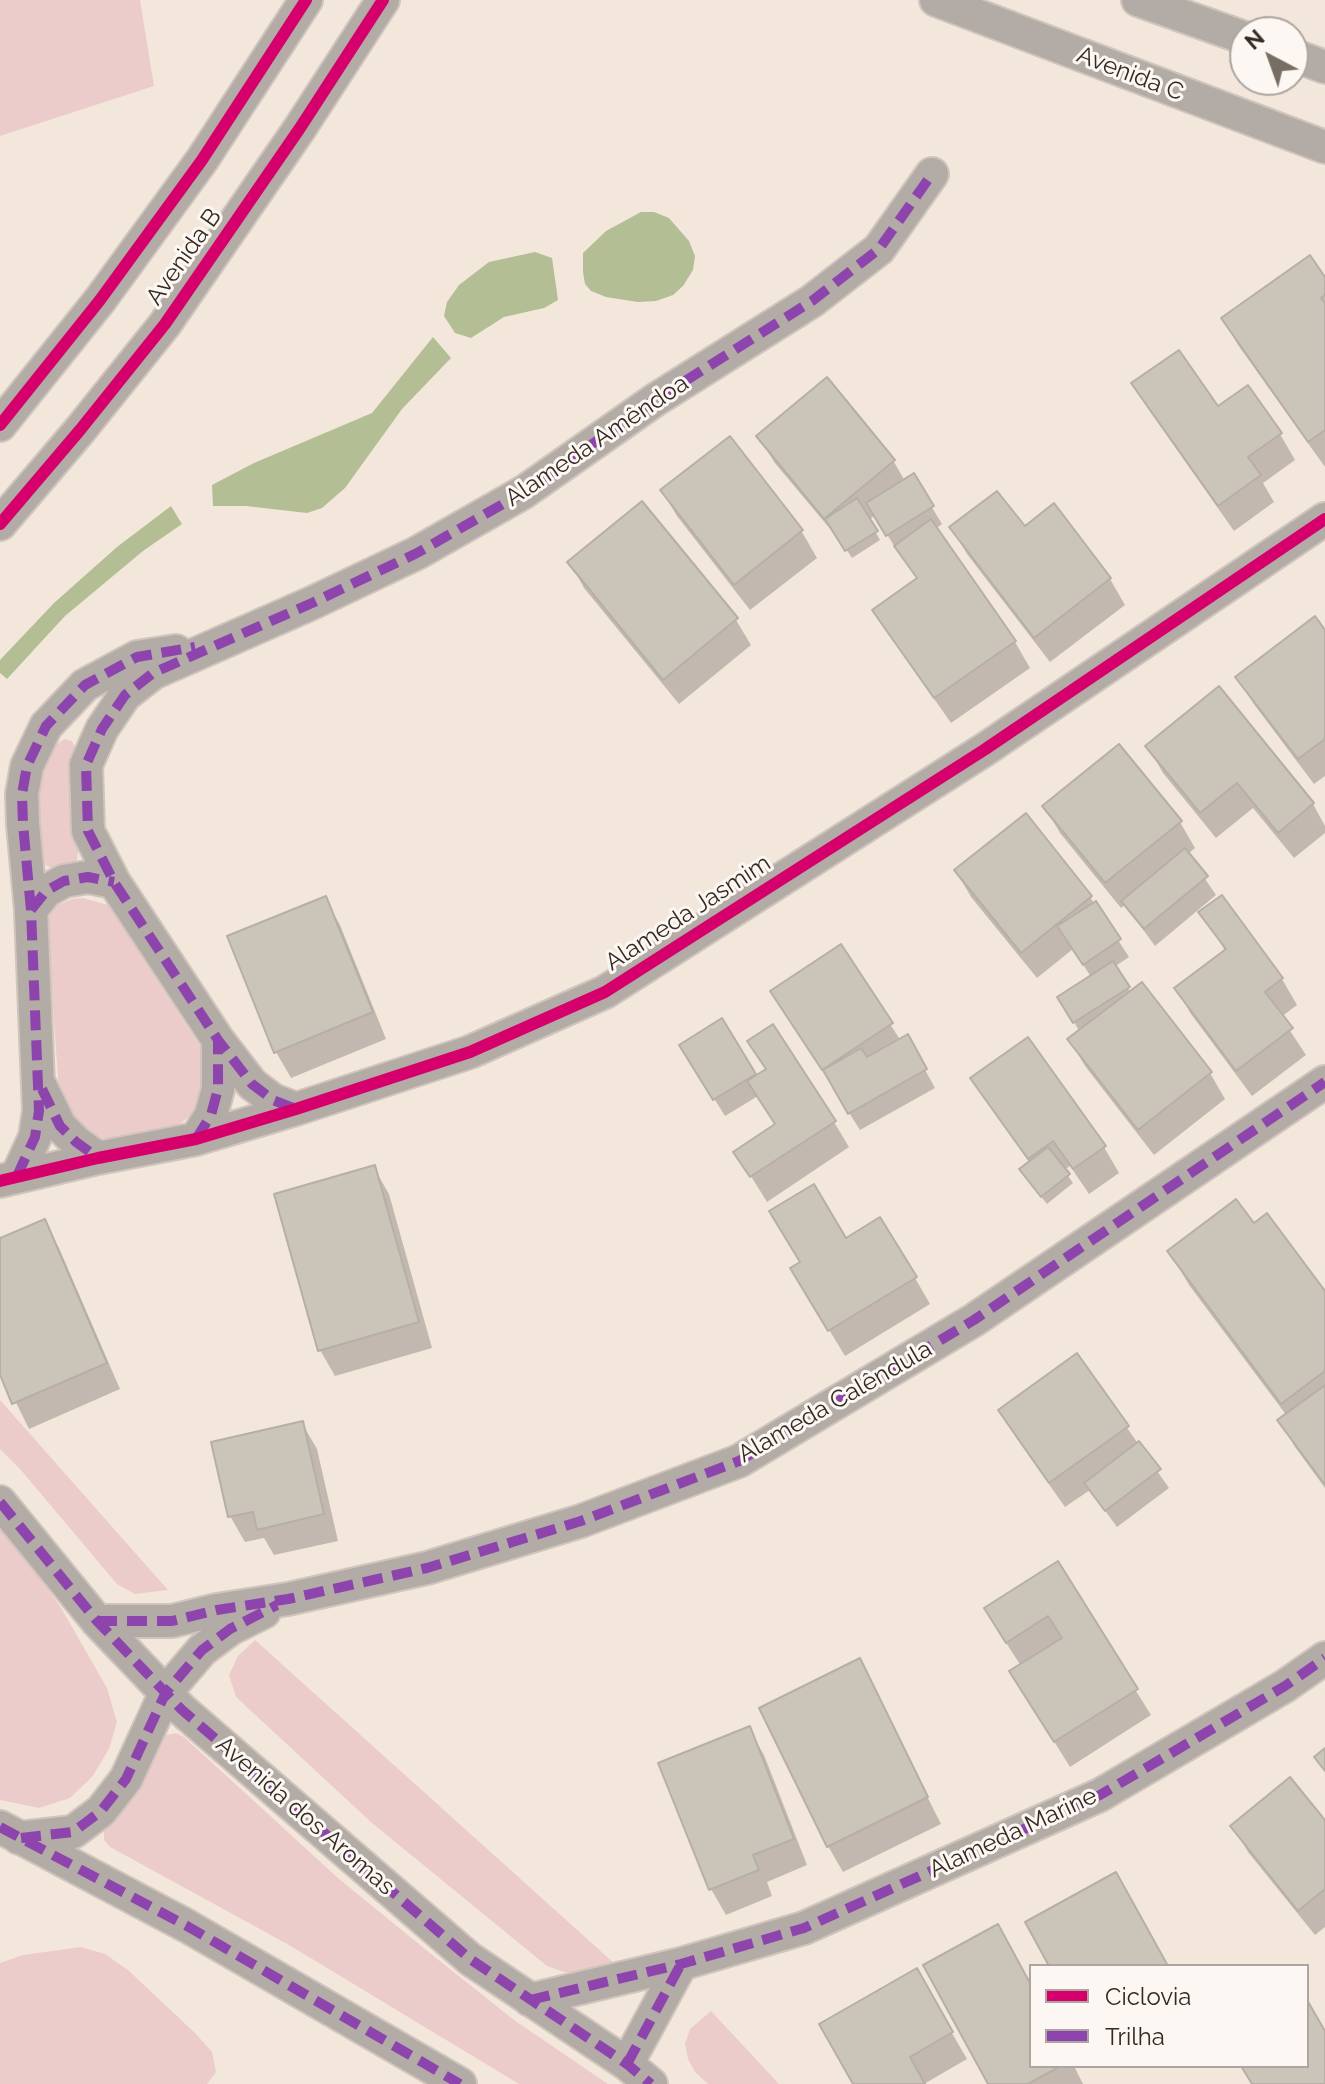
<!DOCTYPE html>
<html>
<head>
<meta charset="utf-8">
<style>
	body { margin:0 }
	#map { position:relative; width:1325px; height:2084px; overflow:hidden; background:#f3e7db; font-family:Raleway,sans-serif }
	canvas { display:block }
	.legend { position:absolute; left:1029px; top:1964px; width:280px; height:104px; box-sizing:border-box; background:#fcf7f3; border:2px solid #aca5a0; margin:0; padding:10px 14px; list-style:none; font-size:24px; color:#332b23 }
	.legend li { display:flex; align-items:center; gap:16px; height:40px }
	.legend b { width:40px; border:2px solid #aca5a0 }
	.north { position:absolute; left:1229px; top:16px; width:80px; height:80px; box-sizing:border-box; background:#fcf7f3; border:2px solid #aca5a0; border-radius:50%; rotate:319deg; font-size:22px; font-weight:700; line-height:32px; text-align:center; color:#332b23 }
	.north::after { content:''; display:block; margin:auto; width:28px; height:36px; background:#766d63; clip-path:polygon(50% 0,100% 100%,50% 72%,0 100%) }
</style>
</head>
<body>
<div id="map">
<canvas width="1325" height="2084"></canvas>
<ul class="legend">
<li><b style="height:10px;background:#d6006c"></b>Ciclovia</li>
<li><b style="height:10px;background:#8e44ad"></b>Trilha</li>
</ul>
<div class="north">N</div>
</div>
<script>
const context = document.querySelector('canvas').getContext('2d');
context.lineJoin = 'round';
function fill(path, color) {
  context.fillStyle = color;
  context.fill(path, 'evenodd');
}
function toPath(rows) {
  const path = new Path2D();
  for (const r of rows) {
    path.moveTo(r[0], r[1]);
    for (let i = 2; i < r.length; i += 2) path.lineTo(r[i], r[i + 1]);
  }
  return path;
}
function stroke(path, color, width, dash) {
  context.strokeStyle = color;
  context.lineWidth = width;
  context.lineCap = dash ? 'butt' : 'round';
  context.setLineDash(dash || []);
  context.stroke(path);
}
function write(font, color, halo, rows, align = 'center') {
  context.font = font + ' Raleway,sans-serif';
  context.lineWidth = 6;
  context.setLineDash([]);
  context.textBaseline = 'middle';
  context.strokeStyle = halo;
  context.fillStyle = color;
  for (const [text, x, y, turn = 0] of rows) {
    context.save();
    context.translate(x, y);
    context.rotate((+turn || 0) * Math.PI / 180);
    context.textAlign = isNaN(turn) ? turn : align;
    if (halo) context.strokeText(text, 0, 0);
    context.fillText(text, 0, 0);
    context.restore();
  }
}
const green = toPath([
	[0,0,140,0,154,86,0,136],
	[64,739,72,741,75,747,78,851,77,860,70,866,53,869,42,863,38,850,38,802,44,766,52,748],
	[83,898,108,905,205,1054,202,1100,193,1114,178,1125,161,1132,118,1140,101,1138,78,1125,65,1109,59,1091,47,926,50,915,58,905,72,899],
	[0,1400,168,1590,135,1594,117,1584,20,1469,0,1449],
	[0,1529,20,1550,60,1606,107,1688,117,1722,109,1749,92,1777,70,1798,39,1808,0,1800],
	[255,1640,615,1964,582,1973,564,1972,547,1966,372,1823,236,1697,229,1675,238,1656],
	[176,1733,184,1737,338,1878,431,1954,514,2020,608,2084,519,2084,289,1945,110,1847,104,1840,104,1831,138,1791,160,1736],
	[81,1947,105,1954,128,1970,196,2034,212,2052,216,2072,207,2084,0,2084,0,1963,23,1955],
	[711,2011,779,2084,708,2084,695,2072,688,2059,685,2044,690,2029]
]);
const water = toPath([
	[641,212,654,212,669,218,689,241,695,256,693,270,683,286,673,295,656,301,638,302,606,297,591,291,585,284,583,272,583,253,606,231],
	[535,252,552,258,558,300,544,308,504,317,471,338,455,333,444,316,447,302,459,285,489,262],
	[433,337,451,358,402,409,345,488,322,508,307,513,246,506,213,506,212,485,254,463,372,413],
	[171,506,182,524,143,551,65,616,7,679,0,673,0,660,54,603,117,547]
]);
const shadow = toPath([
	[1325,280,1325,467,1238,345,1223,319],
	[827,380,894,462,905,481,913,476,942,524,935,529,1015,642,1030,668,951,723,890,636,875,610,918,580,900,551,898,552,875,515,869,520,880,540,852,558,842,543,774,462,759,436],
	[1134,384,1218,409,1280,434,1295,460,1263,483,1274,502,1234,531,1149,410],
	[729,439,802,532,817,558,750,610,677,516,662,491],
	[641,504,736,620,751,645,679,704,584,588,570,562],
	[1053,506,1110,579,1125,605,1050,662,967,554,952,528,1024,529],
	[1325,633,1325,776,1314,784,1253,703,1238,677],
	[1219,689,1313,804,1325,826,1325,833,1294,858,1253,808,1216,838,1163,773,1148,747],
	[1045,807,1180,822,1195,848,1188,854,1216,895,1155,946,1125,905,1121,908,1060,833],
	[956,871,1090,897,1129,957,1114,967,1131,993,1142,985,1210,1073,1225,1099,1154,1155,1085,1066,1070,1040,1080,1032,1059,998,1091,977,1073,949,1037,978,971,897],
	[1221,898,1282,979,1297,1005,1281,1017,1306,1055,1252,1096,1191,1014,1176,988,1226,952,1201,913],
	[325,899,340,925,386,1039,291,1078,276,1052],
	[840,947,901,1041,907,1037,935,1088,860,1130,788,1017],
	[721,1021,756,1078,767,1071,750,1042,834,1122,849,1147,767,1202,736,1152,776,1126,758,1096,725,1116,692,1063],
	[973,1078,1104,1147,1119,1173,1089,1194,1070,1166,1064,1170,1073,1183,1047,1204,1026,1178,1030,1163,988,1104],
	[374,1168,389,1194,432,1348,335,1376,320,1350],
	[44,1222,59,1248,120,1389,29,1429,0,1370,0,1241],
	[1254,1225,1325,1294,1325,1488,1295,1447,1280,1421,1287,1416,1189,1285,1169,1251],
	[845,1241,915,1278,930,1304,845,1356,808,1295,802,1263],
	[1077,1356,1169,1488,1117,1527,1090,1490,1065,1507,1015,1436,1000,1410],
	[302,1423,317,1449,338,1541,274,1555,264,1538,245,1542,230,1516],
	[1057,1564,1151,1715,1070,1767,1027,1698,1021,1666,1001,1635],
	[859,1661,941,1824,843,1872,828,1846],
	[749,1729,764,1755,807,1865,767,1882,772,1896,726,1915,711,1889],
	[1325,1824,1325,1927,1315,1935,1248,1852,1233,1826],
	[916,1971,967,2059,924,2084,855,2084],
	[1031,1988,1031,2066,1074,2066,1083,2084,990,2084]
]);
const building = toPath([
	[1310,255,1325,277,1325,295,1321,298,1325,303,1325,430,1308,442,1221,318,1310,255],
	[1179,350,1218,406,1248,385,1282,433,1248,457,1261,475,1218,506,1131,383,1179,350],
	[827,377,895,460,824,519,756,436,827,377],
	[730,436,803,530,734,585,660,490,730,436],
	[914,473,934,506,886,536,866,503,914,473],
	[997,491,1025,526,1054,503,1111,578,1034,638,949,527,997,491],
	[857,498,878,531,845,551,825,519,857,498],
	[642,501,738,618,663,680,567,562,642,501],
	[931,519,1016,641,934,698,872,610,917,578,894,546,931,519],
	[1315,616,1325,630,1325,739,1298,759,1235,677,1315,616],
	[1219,686,1314,803,1278,833,1237,783,1200,813,1145,746,1219,686],
	[1119,744,1182,821,1105,883,1042,806,1119,744],
	[1026,813,1092,896,1021,953,954,870,1026,813],
	[1185,848,1208,876,1144,929,1121,901,1185,848],
	[1222,895,1283,978,1265,992,1293,1028,1236,1071,1174,988,1226,949,1198,912,1222,895],
	[326,896,373,1012,274,1053,227,936,326,896],
	[1096,901,1121,939,1083,965,1057,926,1096,901],
	[841,944,893,1023,822,1070,770,991,841,944],
	[1113,961,1130,987,1073,1023,1057,997,1113,961],
	[1142,982,1212,1072,1138,1130,1067,1039,1142,982],
	[722,1018,756,1074,713,1100,679,1045,722,1018],
	[773,1024,836,1121,750,1177,733,1152,775,1124,747,1081,766,1069,747,1041,773,1024],
	[908,1034,927,1069,848,1114,823,1070,861,1048,867,1057,908,1034],
	[1028,1037,1106,1146,1073,1169,1053,1141,1028,1159,970,1078,1028,1037],
	[1048,1147,1070,1174,1041,1197,1019,1169,1048,1147],
	[375,1165,419,1322,318,1351,274,1194,375,1165],
	[814,1184,846,1238,880,1217,917,1277,828,1331,790,1268,800,1262,769,1211,814,1184],
	[1236,1199,1254,1223,1267,1213,1325,1291,1325,1371,1281,1404,1167,1251,1236,1199],
	[45,1219,107,1363,12,1404,0,1375,0,1238,45,1219],
	[1077,1353,1129,1426,1049,1483,998,1410,1077,1353],
	[1325,1385,1325,1485,1277,1420,1325,1385],
	[303,1421,324,1514,257,1530,253,1512,228,1517,211,1442,303,1421],
	[1139,1441,1161,1469,1105,1511,1084,1483,1139,1441],
	[1058,1561,1138,1689,1054,1742,1009,1671,1062,1638,1048,1616,1006,1643,984,1608,1058,1561],
	[860,1658,928,1797,827,1847,759,1708,860,1658],
	[750,1726,794,1839,753,1855,759,1870,709,1890,658,1763,750,1726],
	[1325,1748,1325,1771,1314,1757,1325,1748],
	[1290,1777,1325,1820,1325,1889,1298,1911,1230,1826,1290,1777],
	[1116,1872,1168,1966,1049,1966,1025,1922,1116,1872],
	[998,1924,1031,1985,1031,2066,1061,2066,1028,2084,988,2084,923,1965,998,1924],
	[917,1968,953,2032,910,2057,925,2084,853,2084,819,2024,917,1968],
	[1307,2000,1325,2031,1325,2084,1252,2084,1241,2066,1307,2066,1307,2000]
]);
const minor = toPath([
	[936,0,1325,147],
	[1138,0,1245,38],
	[1293,55,1325,67],
	[0,425,100,300,202,160,306,0],
	[0,524,80,430,165,324,300,128,383,0],
	[31,910,46,891,64,881,88,877,114,882],
	[40,1085,60,1126,76,1142,98,1158],
	[296,1109,273,1100,252,1084,218,1040,114,882,88,831,86,765,102,729,125,695,153,673,312,603,417,553,524,492,655,400,812,301,879,249,932,174],
	[196,1139,211,1115,218,1089,218,1040],
	[17,1176,35,1137,39,1111,31,910,23,824,22,794,27,766,46,726,85,685,137,657,176,651],
	[0,1181,98,1158,196,1139,296,1109,470,1052,605,992,984,750,1325,519],
	[0,1502,97,1621,181,1709,470,1959,627,2064,651,2084],
	[97,1621,172,1621,217,1610,288,1599,427,1568,581,1521,739,1461,974,1320,1325,1082],
	[0,1827,187,1926,460,2084],
	[19,1838,73,1832,101,1811,126,1779,166,1692,202,1650,230,1629,264,1612],
	[530,2000,681,1964,804,1928,1100,1795,1285,1686,1325,1658],
	[627,2064,681,1964]
]);
const quiet = toPath([
	[31,910,46,891,64,881,88,877,114,882],
	[42,1089,60,1126,76,1142,98,1158],
	[293,1108,273,1100,252,1084,218,1040,114,882,88,831,86,765,102,729,125,695,153,673,312,603,417,553,524,492,655,400,812,301,879,249,932,174],
	[196,1139,211,1115,218,1089,218,1040],
	[17,1176,35,1137,39,1111,31,910,23,824,22,794,27,766,46,726,85,685,137,657,195,647],
	[0,1502,97,1621,181,1709,470,1959,627,2064,651,2084],
	[97,1621,172,1621,217,1610,288,1599,427,1568,581,1521,739,1461,974,1320,1325,1082],
	[0,1827,187,1926,460,2084],
	[21,1838,73,1832,101,1811,126,1779,166,1692,202,1650,230,1629,277,1605],
	[530,2000,681,1964,804,1928,1100,1795,1285,1686,1325,1658],
	[627,2064,681,1964]
]);
const cycleway = toPath([
	[0,425,100,300,202,160,306,0],
	[0,524,80,430,165,324,300,128,383,0],
	[0,1181,98,1158,196,1139,296,1109,470,1052,605,992,984,750,1325,519]
]);
const streetNames = [
	["Avenida C",1130,74,21],
	["Avenida B",184,257,-55],
	["Alameda Amêndoa",597,441,-34],
	["Alameda Jasmim",688,913,-33],
	["Alameda Calêndula",835,1402,-30],
	["Avenida dos Aromas",305,1816,41],
	["Alameda Marine",1013,1833,-25]
];
fill(green, '#ecccca');
fill(water, '#b3be94');
fill(shadow, '#0003');
fill(building, '#cbc4b9');
stroke(building, '#b6afa5', 2);
stroke(minor, '#cfc5bc', 36);
stroke(minor, '#b2aba6', 32);
stroke(quiet, '#8e44ad', 10, [20, 10]);
stroke(cycleway, '#d6006c', 12);
write('24px', '#332b23', '#fcf7f3', streetNames);
</script>
</body>
</html>
